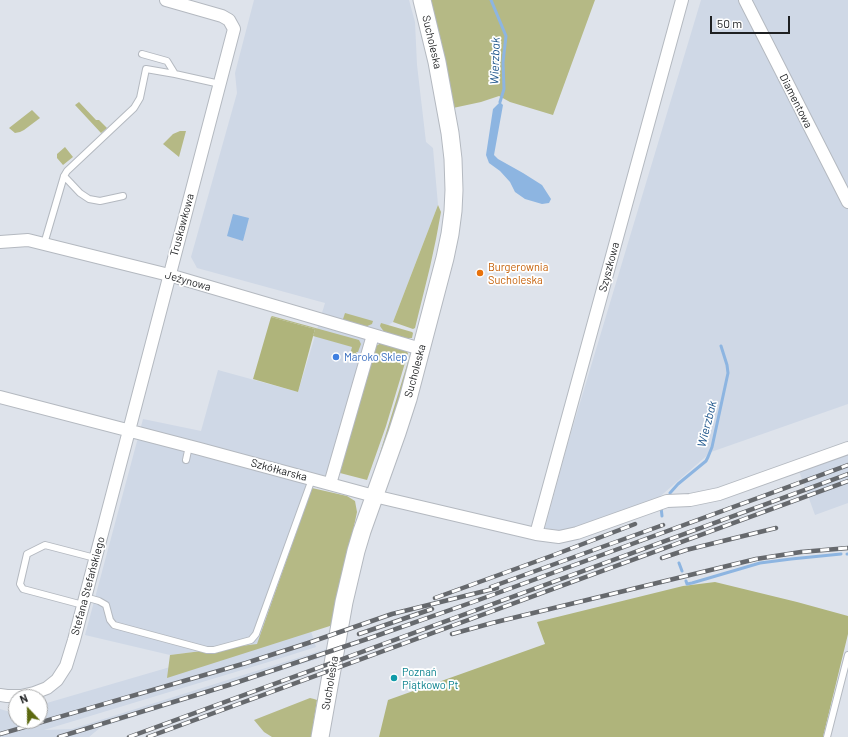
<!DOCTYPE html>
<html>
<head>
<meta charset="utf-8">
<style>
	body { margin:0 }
	#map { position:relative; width:848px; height:737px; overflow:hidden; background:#dee3eb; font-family:Barlow,sans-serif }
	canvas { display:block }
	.north { position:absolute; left:8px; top:689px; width:40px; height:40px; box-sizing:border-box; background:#fff; border:1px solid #a5a6a7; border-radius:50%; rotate:338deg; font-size:11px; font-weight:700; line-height:16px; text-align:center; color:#1e2022 }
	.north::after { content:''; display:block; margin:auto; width:14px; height:18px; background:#5c6910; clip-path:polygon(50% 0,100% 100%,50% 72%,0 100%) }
	.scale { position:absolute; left:710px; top:16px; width:80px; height:18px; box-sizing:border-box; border:2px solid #1e2022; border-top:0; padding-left:5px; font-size:12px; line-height:14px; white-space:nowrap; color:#1e2022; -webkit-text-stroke:3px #fff; paint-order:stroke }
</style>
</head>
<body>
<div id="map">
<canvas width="848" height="737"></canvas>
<div class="north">N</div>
<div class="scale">50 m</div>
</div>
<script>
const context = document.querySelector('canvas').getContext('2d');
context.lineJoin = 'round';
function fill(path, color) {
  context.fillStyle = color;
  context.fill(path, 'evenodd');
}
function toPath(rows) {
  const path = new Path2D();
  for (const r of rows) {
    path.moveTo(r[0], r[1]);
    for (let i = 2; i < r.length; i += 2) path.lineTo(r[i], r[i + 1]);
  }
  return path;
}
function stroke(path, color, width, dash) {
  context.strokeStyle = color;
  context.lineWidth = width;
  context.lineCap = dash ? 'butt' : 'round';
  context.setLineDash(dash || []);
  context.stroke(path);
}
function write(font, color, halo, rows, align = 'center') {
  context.font = font + ' Barlow,sans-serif';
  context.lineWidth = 3.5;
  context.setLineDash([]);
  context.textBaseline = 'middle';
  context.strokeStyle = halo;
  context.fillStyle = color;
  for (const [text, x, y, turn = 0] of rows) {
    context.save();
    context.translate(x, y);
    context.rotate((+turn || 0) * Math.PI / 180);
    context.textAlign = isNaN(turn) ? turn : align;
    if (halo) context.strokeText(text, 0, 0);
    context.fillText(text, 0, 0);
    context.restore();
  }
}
const built = toPath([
	[254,0,409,0,415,22,417,65,426,142,433,148,438,205,393,322,369,338,337,475,312,488,310,628,316,647,275,660,44,730,72,729,326,649,326,656,218,691,101,727,89,737,0,737,0,709,13,713,16,712,16,721,40,721,40,705,242,646,170,655,85,635,143,419,201,431,218,370,298,392,325,303,197,268,191,257,237,93,235,73],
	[701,0,848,0,848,404,711,452,656,500,567,532,545,528,567,446],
	[848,453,848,503,815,515,799,471]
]);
const green = toPath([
	[429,0,595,0,553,115,510,102,499,96,481,102,453,108],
	[79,102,96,120,99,120,107,128,101,133,75,105],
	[32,110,40,118,24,130,20,132,15,133,9,128],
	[180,131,186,131,179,157,163,144,173,134],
	[65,147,73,157,63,165,57,158,57,154],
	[438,205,441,212,436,239,430,267,415,328,413,329,393,322],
	[345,313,373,321,372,324,365,327,345,321,343,319],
	[272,316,359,340,361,344,358,352,356,352,357,354,356,360,349,358,352,347,313,336,315,329,271,317],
	[381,323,412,332,413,333,412,338,405,338,384,332,380,326],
	[381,343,403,348,408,353,386,426,367,480,340,473,374,350,376,346],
	[410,355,412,359,378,469,375,469],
	[312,488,347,496,355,501,357,512,333,625,167,678,170,655,257,644],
	[310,698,314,699,317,700,313,725,317,726,315,737,272,737,264,732,254,720]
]);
const forest = toPath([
	[271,317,315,329,298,392,253,379],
	[715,582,797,602,848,616,848,634,823,737,379,737,388,700,545,644,537,622,683,586]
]);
const water = toPath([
	[500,102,503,105,494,155,498,159,523,173,542,185,551,199,549,203,542,204,525,199,515,192,510,182,500,171,489,163,486,155,493,109],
	[233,214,249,218,243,241,227,236]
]);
const stream = toPath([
	[491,0,506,36,503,62,504,89,500,102],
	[670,493,678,484,706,461,708,457,712,447,728,373,727,365,721,346],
	[661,507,662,516],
	[847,554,848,554],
	[679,563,682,571],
	[686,581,687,584,692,583,760,563,791,559,841,554]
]);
const lane = toPath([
	[142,54,167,61,175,74,220,84],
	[64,176,80,193,89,199,100,201,123,196],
	[44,244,64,176,67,171,134,108,140,98,146,69,175,74],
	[186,460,189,446],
	[85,597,99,601,106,605,110,620,114,625,207,650,214,650,251,640,256,634,312,479],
	[83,605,23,589,20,584,27,554,45,545,95,558],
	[827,737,848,655]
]);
const street = toPath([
	[745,0,848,202],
	[0,242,28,240,169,275,421,349],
	[0,397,200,449,374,496,536,534,559,537,577,533,667,501,690,500,719,494,848,448],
	[330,484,373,335],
	[536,534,682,0],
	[0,695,7,696,21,696,34,693,47,688,57,680,66,666,74,640,126,442,234,29,229,20,222,16,166,0]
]);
const secondary = toPath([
	[320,737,344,602,356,551,362,531,397,433,408,399,445,258,450,234,453,211,454,190,453,159,450,133,437,62,422,0]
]);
const rail = toPath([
	[662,558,686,550,776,528],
	[491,587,663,525],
	[435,598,554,555,635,524],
	[359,634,432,609],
	[452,634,492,623,756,559,801,552,848,548],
	[0,734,246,663,308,643,392,614,497,588],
	[59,737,229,685,373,637,473,602,848,465],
	[129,737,848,474],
	[148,737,848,481]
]);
const markers = [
	[480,273,4,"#e8710a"],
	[336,357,4,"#3f7fe0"],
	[394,678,4,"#0f9aa8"]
];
const streetNames = [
	["Sucholeska",432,42,77],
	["Diamentowa",796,101,63],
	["Truskawkowa",182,225,-75],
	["Szyszkowa",609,267,-75],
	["Jeżynowa",188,281,16],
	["Sucholeska",415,371,-75],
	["Szkółkarska",279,470,15],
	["Stefana Stefańskiego",88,586,-75],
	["Sucholeska",330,683,-80]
];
const foodNames = [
	["Burgerownia",488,267],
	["Sucholeska",488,280]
];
const shopNames = [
	["Maroko Sklep",344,357]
];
const cultureNames = [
	["Poznań",402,672],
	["Piątkowo Pt",402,685]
];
const waterNames = [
	["Wierzbak",495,61,-88],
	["Wierzbak",707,424,-76]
];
fill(built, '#cfd8e6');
fill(green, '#b5b985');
fill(forest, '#afb47b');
fill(water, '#8db5e1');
stroke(stream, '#8db5e1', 3);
stroke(lane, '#b4b9c0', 8);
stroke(street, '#b4b9c0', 14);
stroke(secondary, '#b4b9c0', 19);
stroke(lane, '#fff', 6);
stroke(street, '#fff', 12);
stroke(secondary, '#fff', 17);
stroke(rail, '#66696d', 4.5);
stroke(rail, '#fff', 3, [9]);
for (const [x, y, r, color] of markers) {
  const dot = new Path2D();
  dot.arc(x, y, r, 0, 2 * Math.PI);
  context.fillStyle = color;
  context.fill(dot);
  stroke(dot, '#fff', 1.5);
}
write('11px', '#1e2022', '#fff', streetNames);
write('11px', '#c56008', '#fff', foodNames, 'left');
write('11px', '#366cbe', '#fff', shopNames, 'left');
write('11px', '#0d838f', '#fff', cultureNames, 'left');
write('italic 12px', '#1f568c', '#fff', waterNames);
</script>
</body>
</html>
